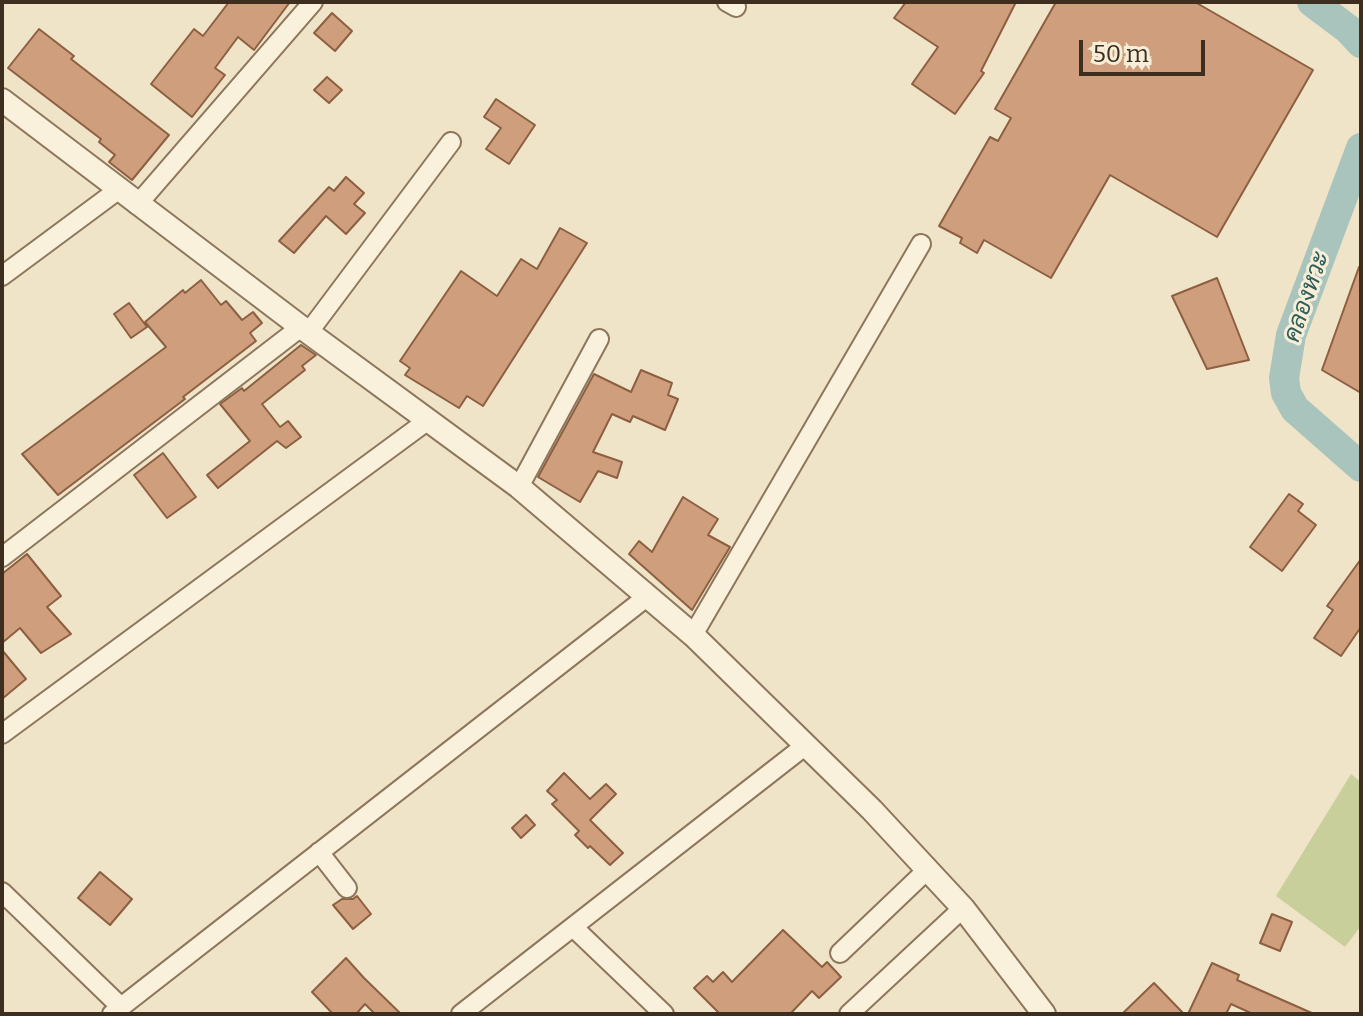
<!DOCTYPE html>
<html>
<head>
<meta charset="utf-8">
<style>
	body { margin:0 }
	#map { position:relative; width:1363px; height:1016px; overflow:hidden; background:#f0e4c8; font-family:Bitter,serif }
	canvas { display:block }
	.frame { position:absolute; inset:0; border:4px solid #3d2e20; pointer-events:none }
	.scale { position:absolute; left:1079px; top:40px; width:126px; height:36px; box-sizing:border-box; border:4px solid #3d2e20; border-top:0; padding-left:10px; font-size:24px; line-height:28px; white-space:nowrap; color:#3d2e20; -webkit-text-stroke:6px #f7eed8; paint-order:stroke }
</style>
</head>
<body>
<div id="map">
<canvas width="1363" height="1016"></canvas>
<div class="frame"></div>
<div class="scale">50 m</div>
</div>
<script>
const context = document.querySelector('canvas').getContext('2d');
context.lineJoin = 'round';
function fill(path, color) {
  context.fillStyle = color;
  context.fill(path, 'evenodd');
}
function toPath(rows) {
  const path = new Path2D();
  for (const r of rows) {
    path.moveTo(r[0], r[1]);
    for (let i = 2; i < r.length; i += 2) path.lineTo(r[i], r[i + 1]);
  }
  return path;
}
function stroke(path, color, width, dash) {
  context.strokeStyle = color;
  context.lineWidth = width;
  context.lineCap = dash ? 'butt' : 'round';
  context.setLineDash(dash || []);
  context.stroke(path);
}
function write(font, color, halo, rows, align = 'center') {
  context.font = font + ' Bitter,Sarabun,serif';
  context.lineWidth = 6;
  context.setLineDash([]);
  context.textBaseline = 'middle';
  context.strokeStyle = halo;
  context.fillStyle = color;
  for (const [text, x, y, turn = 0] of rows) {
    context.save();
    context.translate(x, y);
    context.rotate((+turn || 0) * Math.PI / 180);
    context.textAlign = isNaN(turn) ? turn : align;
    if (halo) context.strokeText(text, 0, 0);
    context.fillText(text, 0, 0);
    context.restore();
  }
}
const green = toPath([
	[1351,774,1361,782,1361,926,1345,947,1276,896]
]);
const river = toPath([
	[1312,2,1348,29,1361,43],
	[1361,148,1291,335,1284,378,1286,393,1295,409,1361,467]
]);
const building = toPath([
	[229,2,290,2,254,50,238,37,215,68,225,75,192,117,151,84,194,29,203,36,229,2],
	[906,2,1016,2,981,71,984,73,955,114,912,84,938,47,894,18,906,2],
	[1056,2,1195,2,1313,70,1217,237,1110,175,1051,278,984,240,977,253,960,243,962,238,939,226,990,137,998,141,1011,118,995,109,1056,2],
	[332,13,352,31,335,51,314,33,332,13],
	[39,29,74,56,71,59,169,135,132,180,109,162,115,155,99,142,101,139,8,68,39,29],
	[327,77,342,90,329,103,314,90,327,77],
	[496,99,535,125,509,164,486,149,501,128,484,117,496,99],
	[346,177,364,193,354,204,365,213,346,234,326,216,294,253,279,241,329,187,334,191,346,177],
	[560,228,587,243,483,406,467,396,459,408,405,375,410,368,400,361,461,271,497,296,521,259,537,269,560,228],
	[1359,267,1361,268,1361,393,1322,370,1359,267],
	[1217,278,1249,360,1207,369,1172,296,1217,278],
	[201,280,221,305,226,301,242,320,253,312,262,323,250,333,256,341,183,397,185,399,58,495,22,454,166,347,145,322,183,290,185,293,201,280],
	[129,303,147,327,131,338,114,314,129,303],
	[301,345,316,355,302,366,305,370,262,404,280,427,288,421,301,437,286,448,277,441,218,488,207,475,250,441,220,404,242,388,244,391,301,345],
	[641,370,672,383,668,395,678,399,665,430,633,416,630,422,612,414,593,452,622,462,617,478,598,471,580,502,538,477,594,374,631,392,641,370],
	[163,453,196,497,167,518,134,475,163,453],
	[1289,494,1303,504,1298,511,1316,525,1282,571,1250,547,1289,494],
	[683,497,718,519,708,535,730,547,692,610,629,554,639,541,652,552,683,497],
	[27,554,61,596,47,607,71,634,41,653,20,628,2,643,2,574,27,554],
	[1361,559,1361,627,1341,656,1314,638,1333,610,1327,606,1361,559],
	[2,650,26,679,2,699,2,650],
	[564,773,590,799,606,784,616,794,590,820,623,853,610,865,590,846,588,848,575,835,579,831,552,804,557,800,547,791,564,773],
	[526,815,535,825,521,838,512,828,526,815],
	[100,872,132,899,110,925,78,898,100,872],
	[357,896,371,914,353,929,333,905,342,899,353,899,357,896],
	[1272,914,1292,922,1280,951,1260,943,1272,914],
	[783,930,822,967,827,962,841,977,819,998,812,991,790,1014,720,1014,694,988,707,976,713,982,723,972,732,982,783,930],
	[346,958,364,978,401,1014,375,1014,365,1004,356,1014,333,1014,312,992,346,958],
	[1212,963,1239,975,1237,980,1314,1014,1253,1014,1231,1004,1226,1014,1188,1014,1212,963],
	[1154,983,1184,1014,1122,1014,1154,983]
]);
const minor = toPath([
	[727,2,736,7],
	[137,205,313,2],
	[2,276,118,190],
	[308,333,451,142],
	[519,487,599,339],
	[2,557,301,327],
	[693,635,921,244],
	[2,734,427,421],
	[319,852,347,888],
	[2,892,121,1007],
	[573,927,664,1014],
	[840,953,927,870],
	[112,1014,648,596],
	[461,1014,806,745],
	[849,1014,963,908]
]);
const tertiary = toPath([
	[2,100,301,327,519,487,693,635,872,810,963,908,1044,1014]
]);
const waterNames = [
	["คลองหวะ",1307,297,-71]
];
fill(green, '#c9cf9b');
stroke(river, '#a9c4bc', 30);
fill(building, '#cf9f7d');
stroke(building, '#8d5f41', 2);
stroke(minor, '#8d765c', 22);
stroke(tertiary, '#8d765c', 26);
stroke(minor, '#faf1dc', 18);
stroke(tertiary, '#faf1dc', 22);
write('italic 24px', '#2f5d5a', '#f7eed8', waterNames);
</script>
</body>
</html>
